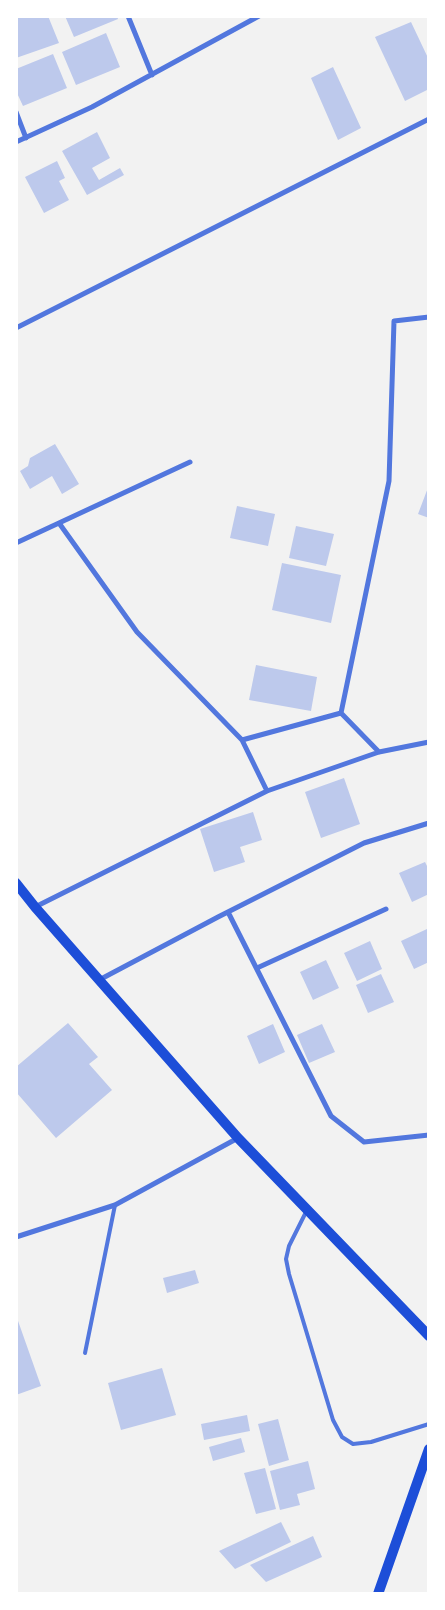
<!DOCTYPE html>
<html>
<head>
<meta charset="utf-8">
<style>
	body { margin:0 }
	#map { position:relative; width:445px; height:1610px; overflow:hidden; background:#f2f2f2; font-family:Commissioner,sans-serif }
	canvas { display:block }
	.frame { position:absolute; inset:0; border:18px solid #fff; pointer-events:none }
</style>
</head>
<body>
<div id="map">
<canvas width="445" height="1610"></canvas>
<div class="frame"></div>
</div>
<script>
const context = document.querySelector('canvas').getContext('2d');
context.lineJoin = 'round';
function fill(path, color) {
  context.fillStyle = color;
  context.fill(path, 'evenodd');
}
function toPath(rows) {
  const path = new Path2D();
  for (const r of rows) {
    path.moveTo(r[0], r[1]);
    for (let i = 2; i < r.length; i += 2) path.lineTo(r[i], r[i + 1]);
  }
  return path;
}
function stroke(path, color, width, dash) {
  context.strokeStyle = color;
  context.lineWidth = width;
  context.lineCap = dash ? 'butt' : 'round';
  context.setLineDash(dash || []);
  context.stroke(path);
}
const building = toPath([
	[16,16,48,16,59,43,16,58],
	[65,16,117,16,118,19,74,37],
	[411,22,429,60,429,89,405,101,375,37],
	[106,33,120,67,76,85,62,52],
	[53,54,67,88,23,106,16,91,16,69],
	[333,67,361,128,338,140,311,78],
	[97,132,110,158,92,168,99,180,120,168,124,175,87,195,62,151],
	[57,161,65,178,59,181,69,200,44,213,25,177],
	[55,444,79,484,62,494,52,476,30,489,20,471,28,466,30,458],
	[429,485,429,518,418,514],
	[237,506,275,514,268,546,230,538],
	[296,526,334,534,326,566,289,558],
	[282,563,341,575,331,623,272,610],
	[256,665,317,677,311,711,249,700],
	[344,778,360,824,321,838,305,792],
	[253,812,262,840,240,847,245,862,214,872,200,829],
	[425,862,429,870,429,894,412,902,399,873],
	[427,929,429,933,429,962,414,969,401,941],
	[370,941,382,969,357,981,344,953],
	[326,960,339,988,313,1000,300,972],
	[381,974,394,1002,368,1013,356,985],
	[68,1023,98,1057,89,1064,112,1090,56,1138,16,1092,16,1067],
	[273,1024,285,1052,259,1064,247,1036],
	[322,1024,335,1052,309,1063,297,1035],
	[195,1270,199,1283,167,1293,163,1278],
	[17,1318,41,1386,16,1395,16,1319],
	[162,1368,176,1415,121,1430,108,1383],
	[247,1415,250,1431,204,1440,201,1424],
	[278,1419,289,1460,269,1466,258,1424],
	[241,1438,245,1452,213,1461,209,1447],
	[308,1461,315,1489,297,1494,300,1505,280,1510,270,1471],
	[265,1468,276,1509,256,1514,244,1473],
	[281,1522,291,1542,235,1569,219,1551],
	[313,1536,322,1557,266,1582,250,1565]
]);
const service = toPath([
	[306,1212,289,1246,286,1259,289,1274,333,1420,342,1437,353,1444,371,1442,429,1424],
	[85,1353,115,1205]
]);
const minor = toPath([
	[128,16,152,75],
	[16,112,26,138],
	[16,142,92,107,259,16],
	[16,328,429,119],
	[59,523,137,632,242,740,267,791],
	[16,543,190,462],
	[242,740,341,713],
	[379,752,341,713,389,481,394,321,429,317],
	[35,907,267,791,379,752,429,742],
	[228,912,331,1116,364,1142,429,1135],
	[257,968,386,909],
	[99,980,218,917,364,843,429,823],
	[16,1237,115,1205,238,1138]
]);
const secondary = toPath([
	[16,883,35,907,238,1138,429,1336],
	[378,1594,429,1449]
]);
fill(building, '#bdc9ec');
stroke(service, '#5277de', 4);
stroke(minor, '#5277de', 5);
stroke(secondary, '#1d4ed8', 10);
</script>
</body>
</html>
